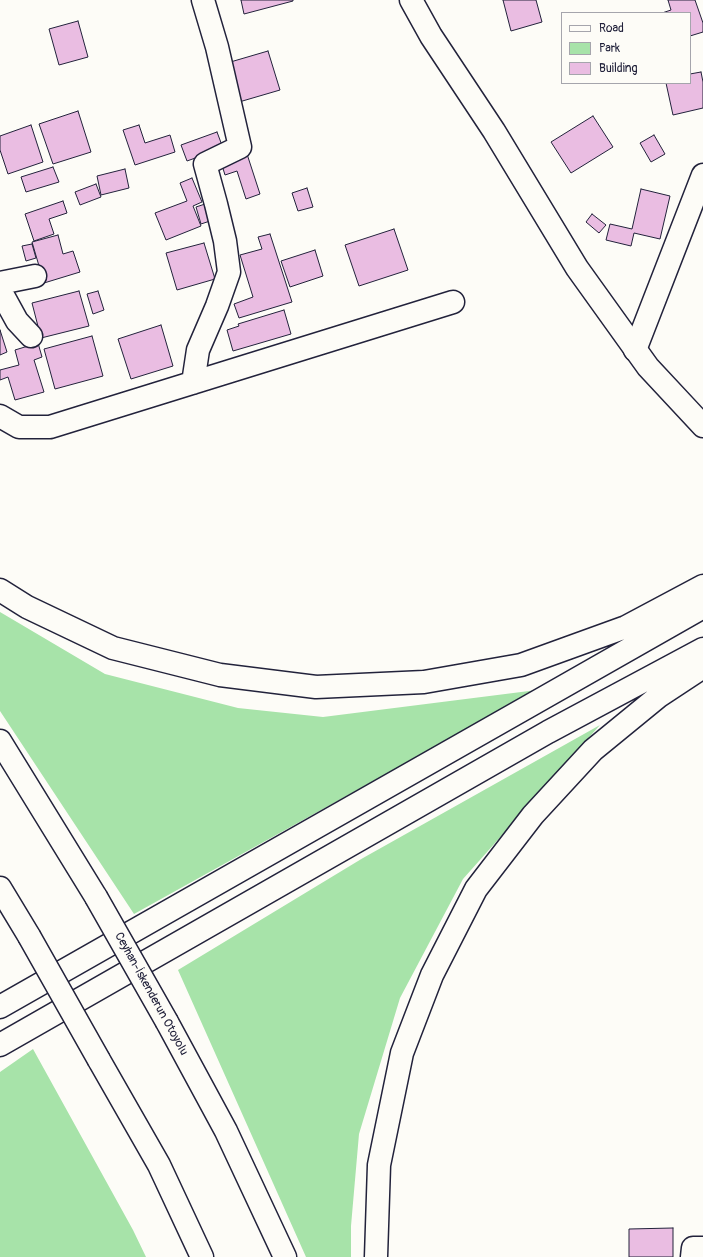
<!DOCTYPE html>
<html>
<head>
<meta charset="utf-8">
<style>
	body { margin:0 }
	#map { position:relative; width:703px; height:1257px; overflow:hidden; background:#fdfcf7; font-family:Pangolin,sans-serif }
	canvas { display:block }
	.legend { position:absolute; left:561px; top:12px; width:130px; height:72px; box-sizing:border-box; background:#fdfcf7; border:1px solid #a5a5ac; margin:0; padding:5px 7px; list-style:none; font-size:12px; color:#22223b }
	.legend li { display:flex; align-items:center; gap:8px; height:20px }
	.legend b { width:20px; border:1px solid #a5a5ac }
</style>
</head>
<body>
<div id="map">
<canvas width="703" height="1257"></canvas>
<ul class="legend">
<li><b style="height:5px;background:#fdfcf7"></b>Road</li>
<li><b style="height:11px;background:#a7e3a9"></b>Park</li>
<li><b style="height:11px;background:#eabde2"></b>Building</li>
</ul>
</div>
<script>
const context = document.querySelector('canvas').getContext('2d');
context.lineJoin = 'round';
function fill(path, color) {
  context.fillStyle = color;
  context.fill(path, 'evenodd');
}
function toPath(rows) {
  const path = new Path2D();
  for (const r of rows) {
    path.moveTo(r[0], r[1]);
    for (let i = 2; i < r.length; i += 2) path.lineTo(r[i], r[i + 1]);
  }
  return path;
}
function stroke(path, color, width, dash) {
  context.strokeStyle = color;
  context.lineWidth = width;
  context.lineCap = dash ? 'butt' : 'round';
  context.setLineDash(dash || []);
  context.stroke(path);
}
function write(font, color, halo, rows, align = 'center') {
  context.font = font + ' Pangolin,sans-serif';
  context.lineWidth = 3;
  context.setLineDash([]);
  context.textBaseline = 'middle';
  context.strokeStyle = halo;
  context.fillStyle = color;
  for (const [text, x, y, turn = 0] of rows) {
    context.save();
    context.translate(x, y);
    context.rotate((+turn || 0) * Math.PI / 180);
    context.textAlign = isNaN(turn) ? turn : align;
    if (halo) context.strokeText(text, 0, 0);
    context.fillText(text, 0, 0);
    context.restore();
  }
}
const green = toPath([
	[0,612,105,674,238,708,323,717,537,690,134,914,0,711],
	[600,725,463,879,400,998,359,1134,351,1226,351,1257,306,1257,178,970,363,858],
	[33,1049,133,1230,146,1257,0,1257,0,1072]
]);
const building = toPath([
	[241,0,293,0,293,1,244,14,241,0],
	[503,0,536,0,542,22,511,31,503,0],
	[668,0,695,0,703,23,703,32,690,36,690,13,662,13,671,10,668,0],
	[78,21,88,57,59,65,49,29,78,21],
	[268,51,280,90,239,102,227,63,268,51],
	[701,72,703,82,703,108,673,115,666,83,690,83,690,74,701,72],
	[78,111,91,152,53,164,39,124,78,111],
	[593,116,613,147,571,173,551,142,593,116],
	[31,125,43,162,8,174,0,150,0,136,31,125],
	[139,125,145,143,170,135,175,152,135,165,123,130,139,125],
	[217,132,223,148,187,161,181,145,217,132],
	[654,135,665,154,651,162,640,143,654,135],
	[247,154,260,194,246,199,237,171,225,175,221,162,247,154],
	[53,167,59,182,26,192,21,177,53,167],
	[125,169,129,188,101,195,97,176,125,169],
	[192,178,202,202,193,206,201,226,166,240,155,213,187,201,180,183,192,178],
	[96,184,101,197,80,205,75,192,96,184],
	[307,188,313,207,298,211,292,193,307,188],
	[641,189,670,196,660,239,634,233,631,246,606,240,610,224,632,229,641,189],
	[63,201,67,213,49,219,54,234,34,241,25,214,63,201],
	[205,204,210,221,201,224,196,207,205,204],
	[592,214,606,225,599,233,586,222,592,214],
	[394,229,408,270,359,286,345,245,394,229],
	[270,234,292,302,239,318,234,304,253,297,240,255,262,249,258,237,270,234],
	[58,235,63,254,73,251,80,272,44,283,32,242,58,235],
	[204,243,215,279,177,290,166,253,204,243],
	[32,244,36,258,26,261,22,246,32,244],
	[315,250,323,276,290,287,281,261,315,250],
	[79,291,89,326,41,338,32,303,79,291],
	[98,291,104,310,93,314,87,294,98,291],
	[284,310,291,334,233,351,227,330,239,326,238,324,284,310],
	[161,325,173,366,131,379,118,339,161,325],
	[0,330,7,352,0,355,0,330],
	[92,336,103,376,55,389,44,349,92,336],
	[38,343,42,357,34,360,44,392,15,400,8,377,0,380,0,370,19,365,15,350,38,343],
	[673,1228,673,1257,629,1257,629,1229,673,1228]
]);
const minor = toPath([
	[0,283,35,276],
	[0,290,17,321,31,336],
	[635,350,703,175],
	[193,383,198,350,217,306,229,272,225,241,216,204,205,164,240,147,217,47,203,0],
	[0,416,19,427,50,427,453,302],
	[692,1257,693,1248,703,1248]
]);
const tertiary = toPath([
	[411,0,431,36,494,131,577,268,648,367,703,426]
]);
const motorway = toPath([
	[0,590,27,607,113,648,220,675,316,687,424,682,521,665,626,627,703,586],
	[0,741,96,897],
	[0,888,29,936],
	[0,1007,531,705,703,607],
	[167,1022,226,1131,285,1257],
	[0,1045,548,732,703,649],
	[99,1060,159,1165,202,1257],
	[376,1257,379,1165,402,1053,432,975,476,889,533,815,593,750,659,696,703,667]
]);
const motorwayBridge = toPath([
	[96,897,167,1022],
	[29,936,99,1060]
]);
const streetNames = [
	["Ceyhan-İskenderun Otoyolu",151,994,61]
];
fill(green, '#a7e3a9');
fill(building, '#eabde2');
stroke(building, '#22223b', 1);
stroke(minor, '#22223b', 25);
stroke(tertiary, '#22223b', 25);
stroke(motorway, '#22223b', 25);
stroke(minor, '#fdfcf7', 22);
stroke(tertiary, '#fdfcf7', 22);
stroke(motorway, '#fdfcf7', 22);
stroke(motorwayBridge, '#22223b', 25, []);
stroke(motorwayBridge, '#fdfcf7', 22);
write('12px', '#22223b', '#fdfcf7', streetNames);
</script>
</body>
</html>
